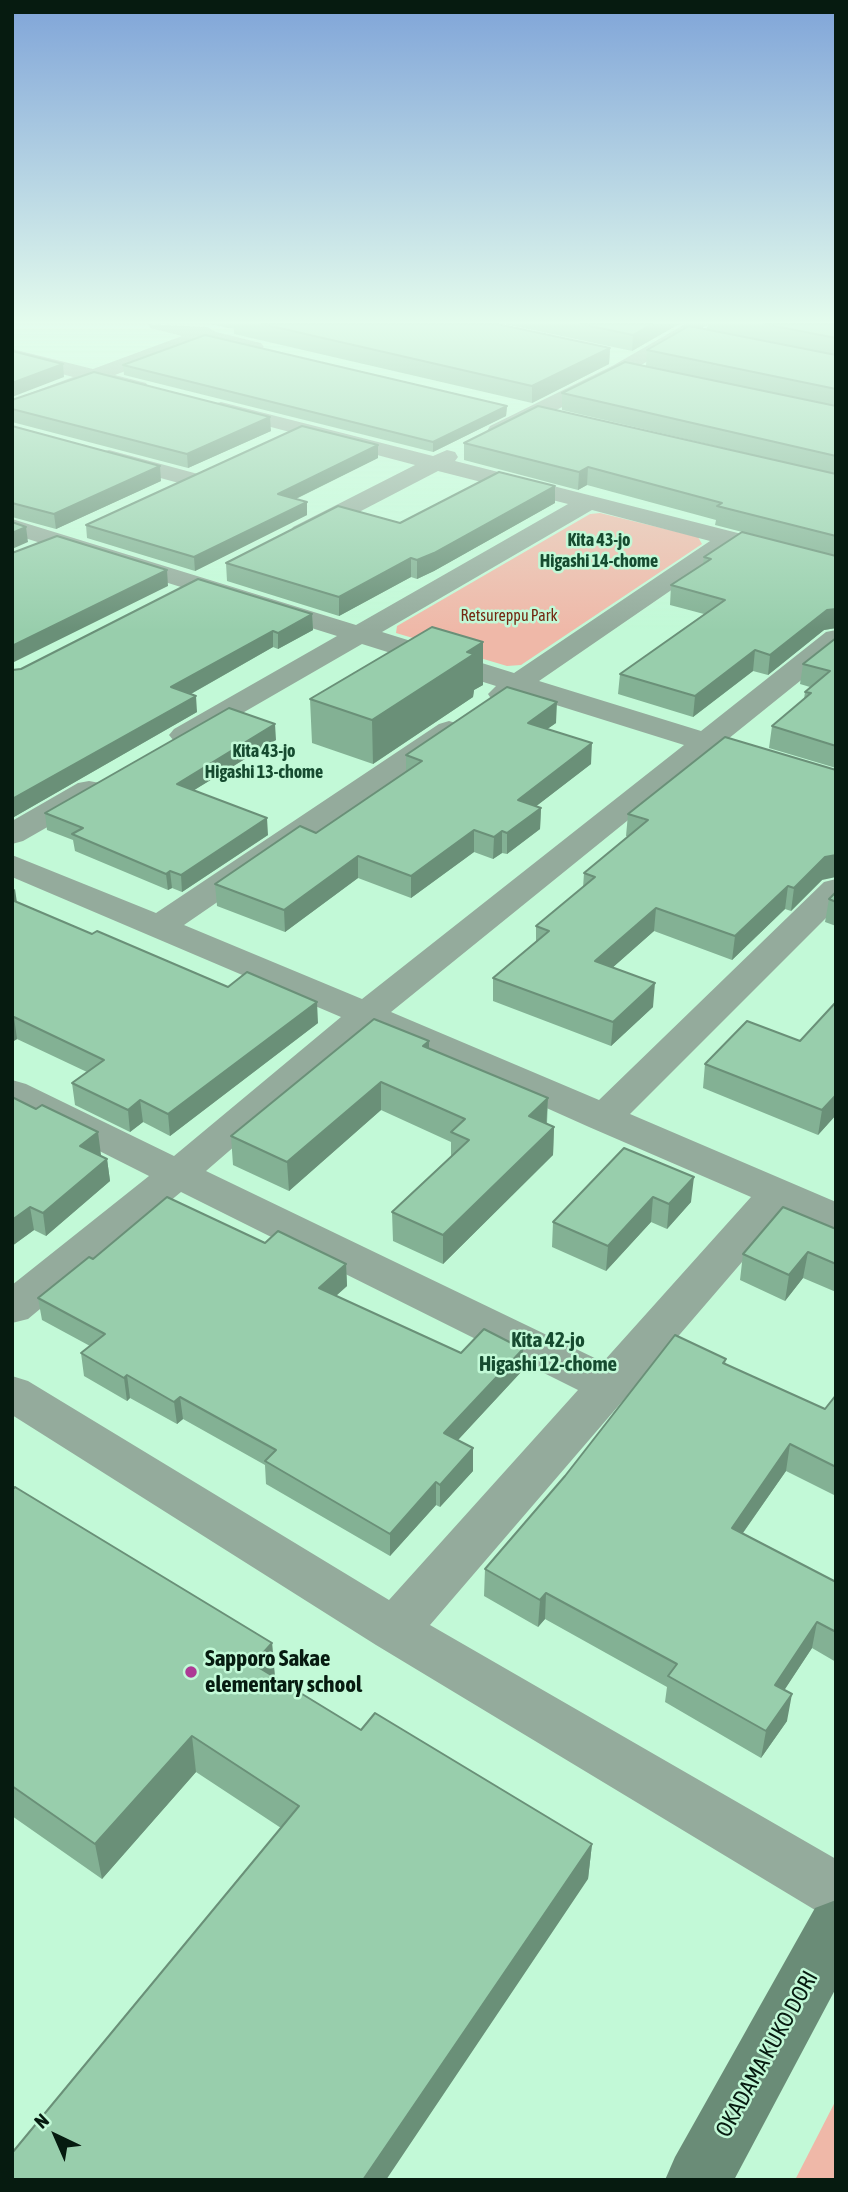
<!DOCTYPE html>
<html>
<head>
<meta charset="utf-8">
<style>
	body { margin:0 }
	#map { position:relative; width:848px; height:2192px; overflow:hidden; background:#c2f9d7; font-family:"Asap Condensed",sans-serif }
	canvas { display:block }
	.frame { position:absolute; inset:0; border:14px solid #061b10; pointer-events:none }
	.north { position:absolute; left:21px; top:2101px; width:70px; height:70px; -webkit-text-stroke:5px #c2f9d7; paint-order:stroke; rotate:316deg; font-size:19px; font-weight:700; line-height:28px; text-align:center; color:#061b10 }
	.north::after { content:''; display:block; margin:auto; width:24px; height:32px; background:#061b10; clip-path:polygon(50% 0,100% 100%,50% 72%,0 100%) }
</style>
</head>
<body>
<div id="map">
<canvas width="848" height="2192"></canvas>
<div class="frame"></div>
<div class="north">N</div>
</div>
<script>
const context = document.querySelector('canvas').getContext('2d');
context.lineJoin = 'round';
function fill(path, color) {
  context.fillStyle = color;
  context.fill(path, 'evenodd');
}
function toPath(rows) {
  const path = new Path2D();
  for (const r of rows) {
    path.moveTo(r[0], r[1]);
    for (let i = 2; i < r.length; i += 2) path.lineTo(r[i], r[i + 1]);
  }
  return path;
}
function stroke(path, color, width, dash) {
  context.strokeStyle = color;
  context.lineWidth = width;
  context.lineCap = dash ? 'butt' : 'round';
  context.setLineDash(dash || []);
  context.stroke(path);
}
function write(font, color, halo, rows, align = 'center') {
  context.font = font + ' "Asap Condensed",sans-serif';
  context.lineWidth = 5;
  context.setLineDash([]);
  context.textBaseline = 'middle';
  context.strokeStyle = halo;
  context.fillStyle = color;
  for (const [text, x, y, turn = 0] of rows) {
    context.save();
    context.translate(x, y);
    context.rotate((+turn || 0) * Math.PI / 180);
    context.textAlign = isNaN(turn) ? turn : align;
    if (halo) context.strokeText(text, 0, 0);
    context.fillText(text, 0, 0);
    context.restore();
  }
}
const green = toPath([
	[600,513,698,537,702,544,521,665,507,666,396,633,397,626,590,514],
	[836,2100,836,2180,795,2180]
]);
const street = toPath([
	[148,324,207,327,216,332,261,343,264,347,254,353,204,341,115,375,146,383,149,387,146,391,139,393,96,382,12,413,12,400,73,377,12,361,12,349,93,369,182,336,150,328,148,324],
	[685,324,709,324,628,373,506,436,498,438,490,436,487,431,490,426,614,365,685,324],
	[221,402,433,456,447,450,455,452,458,457,455,461,836,558,836,573,734,547,539,681,701,731,826,632,836,630,836,652,728,739,736,742,740,748,736,754,725,757,711,753,391,1012,599,1100,824,882,836,879,836,908,630,1114,836,1202,836,1232,785,1212,430,1625,836,1859,836,1918,815,1910,376,1645,12,1415,12,1376,28,1381,389,1600,578,1390,181,1192,28,1319,12,1323,12,1285,149,1176,12,1107,12,1080,26,1084,174,1156,341,1017,12,877,12,855,156,913,439,724,449,721,459,724,464,730,459,736,184,925,362,999,684,745,521,694,502,703,492,700,488,694,496,686,362,644,194,741,184,744,174,741,169,735,174,729,337,636,12,534,12,519,356,625,568,504,438,471,311,537,302,539,293,537,290,532,293,527,415,465,214,412,210,408,214,404,221,402],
	[592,510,710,541,514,673,382,632,592,510],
	[370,1029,589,1127,751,1197,603,1362,206,1171,370,1029],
	[109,450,198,474,201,479,198,484,190,486,101,462,98,457,101,452,109,450],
	[89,781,100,783,104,790,100,797,23,841,12,844,12,821,78,783,89,781]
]);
const secondary = toPath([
	[836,1900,836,1988,734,2180,665,2180,675,2157,815,1908,836,1900]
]);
const wall = toPath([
	[209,324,497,324,610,348,609,364,532,403,234,334,234,329],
	[505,324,679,324,632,351],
	[708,324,836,324,836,628,824,630,768,675,753,671,693,717,618,694,620,674,704,614,670,605,671,585,703,564,704,557,824,553,715,525,716,520,587,485,578,490,464,460,464,443,767,458,562,410,562,393,786,396,646,366,647,350,707,329],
	[123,365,507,406,506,416,433,452,124,375],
	[12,400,271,431,188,468,12,422],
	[12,426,161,481,56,529,12,517],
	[378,458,296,499,307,502,307,515,195,571,87,538,86,525],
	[555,503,434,571,417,579,411,577,339,616,227,581,226,563,400,523],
	[312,614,313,630,278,649,273,647,191,694,197,712,14,817,12,817,12,670],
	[836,638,836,768,769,748,772,726,804,699,805,692,810,687,800,684,803,664],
	[483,642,483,685,474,690,473,697,373,764,312,743,310,699],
	[556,723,547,729,591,764,536,806,541,808,540,829,507,854,502,853,493,859,474,852,411,898,358,878,285,932,217,906,215,884,316,833,406,772,406,755],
	[276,740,194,790,268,835,182,892,172,888,168,890,75,851,73,840,47,830,45,813],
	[628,814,822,880,791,911,785,909,732,960,654,931,613,967,653,1007,611,1046,493,1001,493,978,536,942,536,926,583,888,584,873,628,837,626,836],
	[836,892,836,926,825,922,829,899],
	[17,902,92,934,318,1023,170,1136,143,1122,130,1132,75,1105,72,1083,87,1072,17,1039,12,1042],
	[800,1041,836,1115,818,1135,703,1088,705,1064],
	[429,1049,548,1098,547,1124,554,1127,553,1155,443,1264,393,1241,392,1212,451,1157,451,1142,381,1110,289,1191,233,1165,231,1136],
	[12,1097,101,1155,100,1155,107,1159,110,1181,46,1236,34,1230,12,1246],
	[624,1148,691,1202,667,1229,651,1222,606,1271,552,1247,553,1222],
	[836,1229,836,1292,803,1278,785,1301,740,1280,743,1254],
	[265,1243,346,1264,347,1286,336,1296,461,1353,523,1349,522,1371,458,1440,473,1471,440,1507,436,1505,390,1556,266,1484,265,1465,183,1419,177,1424,130,1398,127,1401,84,1376,81,1353,90,1346,42,1320,38,1298,93,1259],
	[726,1359,725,1364,825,1409,836,1395,836,1496,786,1471,743,1533,836,1582,836,1662,812,1648,784,1690,787,1721,761,1758,665,1702,667,1687,545,1619,538,1627,484,1596,485,1569],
	[12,1490,272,1643,275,1677,361,1730,592,1844,588,1879,281,1828,196,1772,102,1879,12,1816]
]);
const shadedWall = toPath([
	[652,324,679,324,632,351,633,335],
	[610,348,609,364,532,403,532,386],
	[63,364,64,377,12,397,12,383],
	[507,406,506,416,433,452,433,442],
	[270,417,271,431,188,468,187,454],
	[378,445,378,458,279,507,278,494],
	[160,466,161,481,56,529,54,514],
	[588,467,587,485,578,490,579,472],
	[555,486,555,503,434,571,417,579,417,560],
	[307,502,307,515,195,571,194,557],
	[26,527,28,542,12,549,12,533],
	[411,558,411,577,339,616,339,597],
	[167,570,168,586,12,663,12,646],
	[836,609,836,628,824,630,768,675,770,655,827,610],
	[312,614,313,630,278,649,278,633],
	[273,631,273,647,173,704,171,687],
	[483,642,483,685,474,690,473,697,373,764,372,720,467,652],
	[755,650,753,671,693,717,695,696],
	[196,696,197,712,14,817,12,799],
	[557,702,556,723,527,743,528,723],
	[275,724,276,740,178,800,177,784],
	[592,743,591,764,517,821,518,800],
	[541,808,540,829,507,854,507,833],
	[267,818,268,835,182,892,181,875],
	[474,830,474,852,411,898,411,876],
	[502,831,502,853,493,859,494,837],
	[836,855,836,877,822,880,791,911,794,888,825,857],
	[358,856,358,878,285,932,284,910],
	[170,871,172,888,168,890,166,874],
	[788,886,785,909,732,960,735,936],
	[15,889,18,910,12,914,12,891],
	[656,908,654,931,594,984,595,961],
	[655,983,653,1007,611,1046,613,1022],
	[317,1002,318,1023,170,1136,168,1114],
	[14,1017,17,1039,12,1042,12,1018],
	[429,1041,429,1069,423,1046],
	[381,1082,381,1110,289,1191,287,1162],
	[836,1095,836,1115,818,1135,822,1110],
	[548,1098,546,1126,529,1116],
	[140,1100,143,1122,130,1132,128,1110],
	[554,1127,553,1155,443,1264,443,1235],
	[98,1132,101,1155,83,1168,80,1146],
	[107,1159,110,1181,46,1236,43,1213],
	[694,1177,691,1202,667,1229,669,1204],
	[653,1197,651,1222,606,1271,608,1246],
	[30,1207,34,1230,12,1246,12,1220],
	[808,1252,803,1278,785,1301,789,1275],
	[346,1264,347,1286,320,1310,319,1288],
	[523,1349,522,1371,444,1455,444,1433],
	[127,1375,130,1398,127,1401,124,1378],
	[180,1397,183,1419,177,1424,174,1402],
	[790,1444,786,1471,728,1554,732,1528],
	[473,1448,473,1471,440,1507,440,1485],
	[436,1482,436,1505,390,1556,390,1534],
	[546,1593,545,1619,538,1627,540,1600],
	[817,1622,812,1648,770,1712,775,1685],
	[272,1643,275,1679,253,1664],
	[792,1694,787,1721,761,1758,766,1731],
	[192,1736,196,1772,102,1879,95,1844],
	[592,1844,588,1879,386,2180,363,2180]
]);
const building = toPath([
	[262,324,497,324,610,348,532,386,262,324],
	[581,324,652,324,633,335,581,324],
	[764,324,836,324,836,338,764,324],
	[689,326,836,355,836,389,647,350,689,326],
	[205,335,507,406,433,442,123,365,205,335],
	[12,351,63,364,12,383,12,351],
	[625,362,836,406,836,456,562,393,625,362],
	[94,372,270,417,187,454,12,409,12,400,94,372],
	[538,406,836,474,836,536,717,506,722,503,588,467,579,472,464,443,538,406],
	[12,426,160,466,54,514,12,503,12,426],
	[302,426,378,445,278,494,307,502,194,557,86,525,302,426],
	[499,472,555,486,434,553,417,560,411,558,339,597,226,563,338,506,400,523,499,472],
	[12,522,26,527,12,533,12,522],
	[742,532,836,556,836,609,827,610,770,655,755,650,695,696,620,674,725,600,671,585,711,559,704,557,742,532],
	[57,536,167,570,12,646,12,553,57,536],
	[198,579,312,614,278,633,273,631,171,687,196,696,12,799,12,670,21,669,198,579],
	[432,627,483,642,467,652,474,654,372,720,310,699,432,627],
	[836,638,836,746,772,726,811,693,805,692,830,671,803,664,836,638],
	[507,687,557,702,528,723,592,743,518,800,541,808,507,833,502,831,494,837,474,830,411,876,358,856,284,910,215,884,300,826,316,833,422,761,406,755,507,687],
	[229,708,275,724,177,784,267,818,181,875,170,871,166,874,72,834,83,828,45,813,229,708],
	[725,737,836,770,836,855,825,857,794,888,788,886,735,936,656,908,595,961,655,983,613,1022,493,978,549,931,536,926,595,877,584,873,648,820,628,814,725,737],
	[836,892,836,902,829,899,836,892],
	[12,900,92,934,97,931,228,987,247,972,317,1002,168,1114,140,1100,128,1110,72,1083,104,1060,14,1017,12,1018,12,900],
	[836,1002,836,1095,822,1110,705,1064,747,1021,800,1041,836,1002],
	[374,1019,429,1041,423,1046,548,1098,529,1116,554,1127,443,1235,392,1212,469,1140,451,1132,465,1119,381,1082,287,1162,231,1136,374,1019],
	[12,1097,36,1109,42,1105,98,1132,80,1146,107,1159,43,1213,30,1207,12,1220,12,1097],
	[624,1148,694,1177,669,1204,653,1197,608,1246,553,1222,624,1148],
	[167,1197,265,1243,278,1231,346,1264,319,1288,461,1353,484,1329,523,1349,444,1433,473,1448,440,1485,436,1482,390,1534,265,1461,276,1450,180,1397,174,1402,127,1375,124,1378,81,1353,105,1334,38,1298,89,1257,93,1259,167,1197],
	[783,1207,836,1229,836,1264,808,1252,789,1275,743,1254,783,1207],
	[675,1335,726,1359,723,1363,825,1409,836,1395,836,1467,790,1444,732,1528,836,1582,836,1632,817,1622,775,1685,792,1694,766,1731,668,1676,677,1664,546,1593,540,1600,485,1569,565,1476,675,1335],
	[15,1487,272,1643,253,1664,361,1730,375,1713,592,1844,363,2180,12,2180,12,2153,299,1806,192,1736,95,1844,12,1786,12,1490,15,1487]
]);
const markers = [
	[191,1672,7,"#ad3a95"]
];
const farParknames = [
	["Retsureppu Park",509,616]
];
const farNeighbourhoodnames = [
	["Kita 43-jo",599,540],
	["Higashi 14-chome",599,561],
	["Kita 43-jo",264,751],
	["Higashi 13-chome",264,772]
];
const neighbourhoodNames = [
	["Kita 42-jo",548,1340],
	["Higashi 12-chome",548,1364]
];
const nearPoinames = [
	["Sapporo Sakae",205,1659],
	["elementary school",205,1685]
];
const nearStreetnames = [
	["OKADAMA KUKO DORI",767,2054,-61]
];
fill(green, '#efb8a8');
fill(street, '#94ab9c');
fill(secondary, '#6a8c77');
fill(wall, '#83b194');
fill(shadedWall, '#6a9078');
fill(building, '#98ceac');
stroke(building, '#6a9078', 2);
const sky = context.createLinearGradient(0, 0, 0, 631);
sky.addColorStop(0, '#7fa4d8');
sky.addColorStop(0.51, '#e4fced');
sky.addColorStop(1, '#e4fced00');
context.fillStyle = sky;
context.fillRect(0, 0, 848, 631);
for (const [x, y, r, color] of markers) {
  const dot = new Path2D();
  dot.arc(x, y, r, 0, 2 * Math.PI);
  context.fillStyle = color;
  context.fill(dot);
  stroke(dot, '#c2f9d7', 2.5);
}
write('16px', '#732811', '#c2f9d7', farParknames);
write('bold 18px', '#164b30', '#c2f9d7', farNeighbourhoodnames);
write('bold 21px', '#164b30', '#c2f9d7', neighbourhoodNames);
write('bold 23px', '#061b10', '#c2f9d7', nearPoinames, 'left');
write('23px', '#061b10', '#c2f9d7', nearStreetnames);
</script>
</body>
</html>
